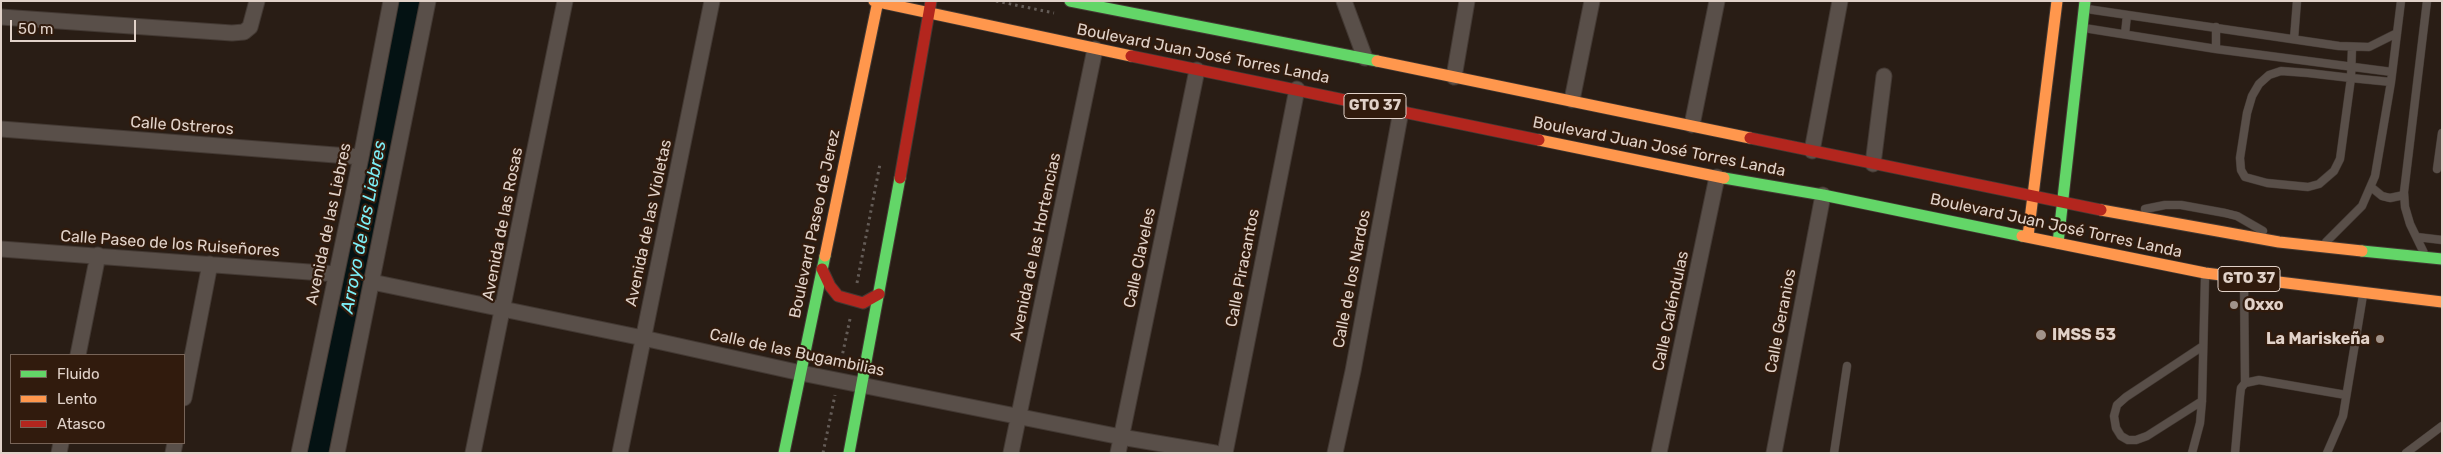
<!DOCTYPE html>
<html>
<head>
<meta charset="utf-8">
<style>
	body { margin:0 }
	#map { position:relative; width:2443px; height:454px; overflow:hidden; background:#291d15; font-family:Rubik,sans-serif }
	canvas { display:block }
	.frame { position:absolute; inset:0; border:2px solid #e1d2c9; pointer-events:none }
	.legend { position:absolute; left:10px; top:354px; width:175px; height:90px; box-sizing:border-box; background:#311b0d; border:1px solid #776458; margin:0; padding:6px 9px; list-style:none; font-size:15px; color:#e1d2c9 }
	.legend li { display:flex; align-items:center; gap:10px; height:25px }
	.legend b { width:25px; border:1px solid #776458 }
	.scale { position:absolute; left:10px; top:20px; width:126px; height:22px; box-sizing:border-box; border:2px solid #e1d2c9; border-top:0; padding-left:6px; font-size:15px; line-height:18px; white-space:nowrap; color:#e1d2c9; -webkit-text-stroke:4px #311b0d; paint-order:stroke }
</style>
</head>
<body>
<div id="map">
<canvas width="2443" height="454"></canvas>
<div class="frame"></div>
<ul class="legend">
<li><b style="height:6px;background:#63d668"></b>Fluido</li>
<li><b style="height:6px;background:#ff974d"></b>Lento</li>
<li><b style="height:6px;background:#b3261e"></b>Atasco</li>
</ul>
<div class="scale">50 m</div>
</div>
<script>
const context = document.querySelector('canvas').getContext('2d');
context.lineJoin = 'round';
function toPath(rows) {
  const path = new Path2D();
  for (const r of rows) {
    path.moveTo(r[0], r[1]);
    for (let i = 2; i < r.length; i += 2) path.lineTo(r[i], r[i + 1]);
  }
  return path;
}
function stroke(path, color, width, dash) {
  context.strokeStyle = color;
  context.lineWidth = width;
  context.lineCap = dash ? 'butt' : 'round';
  context.setLineDash(dash || []);
  context.stroke(path);
}
function write(font, color, halo, rows, align = 'center') {
  context.font = font + ' Rubik,sans-serif';
  context.lineWidth = 4.5;
  context.setLineDash([]);
  context.textBaseline = 'middle';
  context.strokeStyle = halo;
  context.fillStyle = color;
  for (const [text, x, y, turn = 0] of rows) {
    context.save();
    context.translate(x, y);
    context.rotate((+turn || 0) * Math.PI / 180);
    context.textAlign = isNaN(turn) ? turn : align;
    if (halo) context.strokeText(text, 0, 0);
    context.fillText(text, 0, 0);
    context.restore();
  }
}
const river = toPath([
	[319,453,409,1]
]);
const path = toPath([
	[996,1,1054,13],
	[857,283,880,164],
	[840,366,850,319],
	[823,453,835,395]
]);
const lane = toPath([
	[2087,9,2339,46,2369,47,2397,33],
	[2216,27,2216,49],
	[2084,28,2216,49,2392,72],
	[2125,34,2127,15],
	[2294,39,2297,1],
	[2352,47,2351,78,2340,159,2334,171,2319,184,2308,187,2267,183,2245,177,2241,170,2240,158,2247,113,2252,96,2259,84,2269,75,2281,71,2308,73,2351,78,2391,82],
	[2437,169,2442,133],
	[2371,187,2382,196,2390,198,2404,195],
	[2145,209,2165,205,2181,205,2225,213,2237,216,2263,231],
	[2417,237,2442,240],
	[2326,242,2362,206,2375,176,2391,82,2401,1],
	[2424,253,2410,224,2405,207,2404,192,2427,1],
	[2244,280,2245,383],
	[2202,401,2147,436,2136,440,2128,440,2121,436,2116,428,2114,416,2117,405,2126,397,2203,346],
	[1834,453,1847,366],
	[2192,453,2200,423,2202,401,2205,277],
	[2235,453,2240,396,2241,388,2245,383,2259,380,2346,395],
	[2327,453,2343,416,2363,295],
	[2406,453,2442,426]
]);
const street = toPath([
	[1344,1,1365,58],
	[1,17,232,33,244,32,250,27,257,1],
	[1454,77,1467,1],
	[1572,100,1592,1],
	[1692,125,1717,1],
	[1,129,361,157],
	[1812,151,1840,1],
	[1873,164,1884,76],
	[1,249,336,274],
	[372,282,643,338,801,373,1121,437,1215,453],
	[78,355,98,255],
	[184,398,210,264],
	[59,453,61,443],
	[173,453,175,443],
	[299,453,361,157,391,1],
	[337,453,428,1],
	[473,453,565,1],
	[620,453,712,1],
	[1011,453,1095,49],
	[1118,453,1197,70],
	[1225,453,1297,89],
	[1335,453,1353,371,1401,111],
	[1659,453,1717,177],
	[1774,453,1823,195]
]);
const fast = toPath([
	[1070,1,1377,61],
	[1724,178,1823,195,2022,236],
	[2058,243,2085,1],
	[2362,251,2442,259],
	[784,453,825,256],
	[849,453,900,178]
]);
const slow = toPath([
	[874,1,1131,56],
	[1377,61,1750,138],
	[1539,140,1724,178],
	[2101,210,2279,242,2362,251],
	[2022,236,2205,273,2442,302],
	[2028,236,2057,1],
	[825,256,878,1]
]);
const jam = toPath([
	[1131,56,1539,140],
	[1750,138,2101,210],
	[900,178,931,1],
	[822,269,830,286,838,296,863,303,879,294]
]);
const markers = [
	[2234,305,5,"#a1938a"],
	[2041,335,6,"#a1938a"],
	[2380,339,5,"#a1938a"]
];
const shields = [
	[1375,106,62],
	[2249,279,62]
];
const shieldNames = [
	["GTO 37",1375,106],
	["GTO 37",2249,279]
];
const streetNames = [
	["Boulevard Juan José Torres Landa",1203,54,11],
	["Calle Ostreros",182,126,4],
	["Boulevard Juan José Torres Landa",1659,147,11],
	["Avenida de las Violetas",649,223,-78],
	["Avenida de las Liebres",329,224,-78],
	["Avenida de las Rosas",503,224,-79],
	["Boulevard Paseo de Jerez",815,224,-78],
	["Boulevard Juan José Torres Landa",2056,226,12],
	["Calle Paseo de los Ruiseñores",170,244,4],
	["Avenida de las Hortencias",1036,247,-78],
	["Calle Claveles",1140,258,-78],
	["Calle Piracantos",1243,268,-79],
	["Calle de los Nardos",1352,279,-79],
	["Calle Caléndulas",1671,311,-78],
	["Calle Geranios",1781,321,-79],
	["Calle de las Bugambilias",797,353,12]
];
const poiNames = [
	["Oxxo",2244,305],
	["IMSS 53",2052,335],
	["La Mariskeña",2370,339,"right"]
];
const waterNames = [
	["Arroyo de las Liebres",364,227,-79]
];
stroke(river, '#041213', 30);
stroke(lane, '#433933', 9);
stroke(street, '#433933', 17);
stroke(fast, '#433933', 13);
stroke(slow, '#433933', 13);
stroke(jam, '#433933', 13);
stroke(path, '#645c57', 3, [2.5, 4]);
stroke(lane, '#594f49', 8);
stroke(street, '#594f49', 15);
stroke(fast, '#63d668', 11);
stroke(slow, '#ff974d', 11);
stroke(jam, '#b3261e', 11);
for (const [x, y, r, color] of markers) {
  const dot = new Path2D();
  dot.arc(x, y, r, 0, 2 * Math.PI);
  context.fillStyle = color;
  context.fill(dot);
  stroke(dot, '#311b0d', 2);
}
for (const [x, y, w] of shields) {
  const box = new Path2D();
  box.roundRect(x - w / 2, y - 12.5, w, 25, 4);
  context.fillStyle = '#311b0d';
  context.fill(box);
  stroke(box, '#e1d2c9', 1);
}
write('bold 15px', '#e1d2c9', null, shieldNames);
write('16px', '#e1d2c9', '#311b0d', streetNames);
write('bold 16px', '#e1d2c9', '#311b0d', poiNames, 'left');
write('italic 18px', '#7ceff7', '#311b0d', waterNames);
</script>
</body>
</html>
